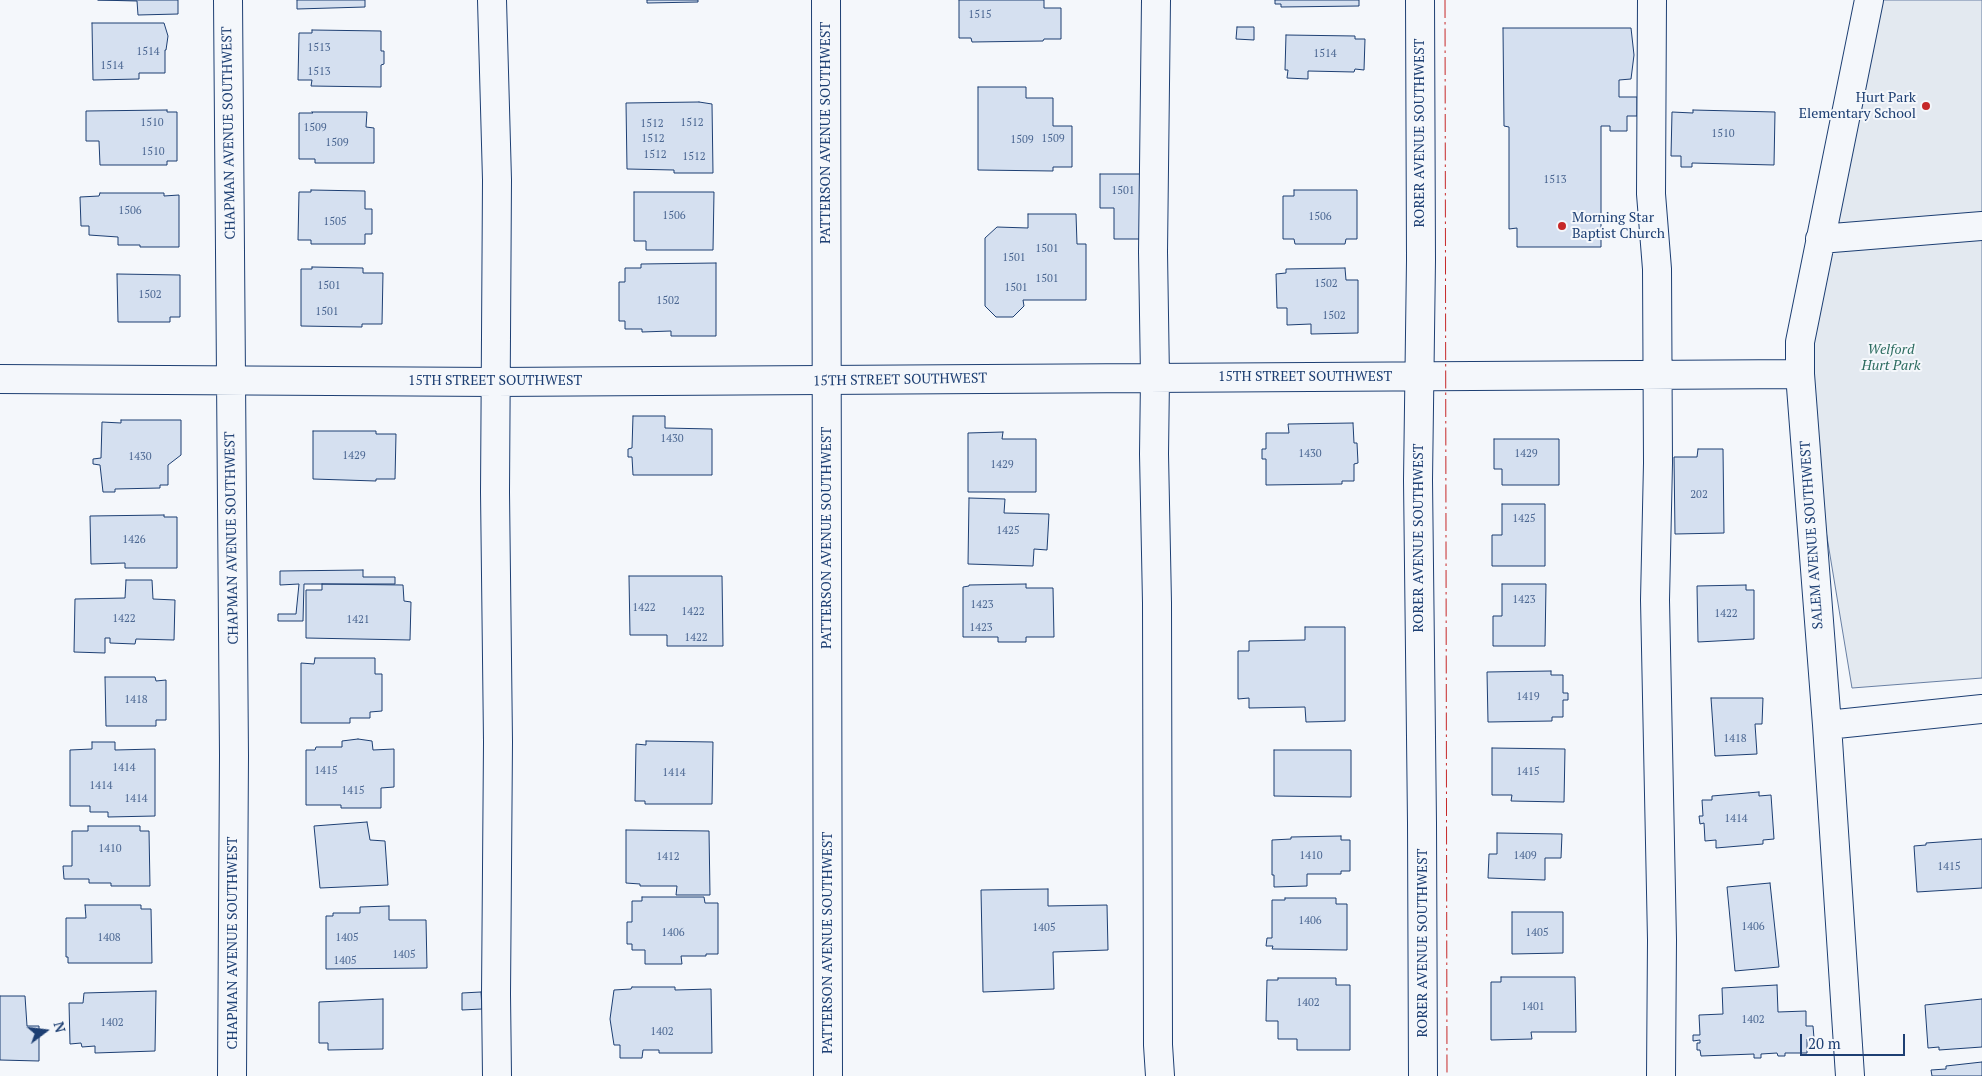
<!DOCTYPE html>
<html>
<head>
<meta charset="utf-8">
<style>
	body { margin:0 }
	#map { position:relative; width:1982px; height:1076px; overflow:hidden; background:#f4f7fb; font-family:"PT Serif",serif }
	canvas { display:block }
	.north { position:absolute; left:20px; top:1006px; width:50px; height:50px; -webkit-text-stroke:4px #f4f7fb; paint-order:stroke; rotate:75deg; font-size:14px; font-weight:700; line-height:20px; text-align:center; color:#1d3f73 }
	.north::after { content:''; display:block; margin:auto; width:18px; height:22px; background:#1d3f73; clip-path:polygon(50% 0,100% 100%,50% 72%,0 100%) }
	.scale { position:absolute; left:1800px; top:1034px; width:105px; height:22px; box-sizing:border-box; border:2px solid #1d3f73; border-top:0; padding-left:6px; font-size:15px; line-height:18px; white-space:nowrap; color:#1d3f73; -webkit-text-stroke:4px #f4f7fb; paint-order:stroke }
</style>
</head>
<body>
<div id="map">
<canvas width="1982" height="1076"></canvas>
<div class="north">N</div>
<div class="scale">20 m</div>
</div>
<script>
const context = document.querySelector('canvas').getContext('2d');
context.lineJoin = 'round';
function fill(path, color) {
  context.fillStyle = color;
  context.fill(path, 'evenodd');
}
function toPath(rows) {
  const path = new Path2D();
  for (const r of rows) {
    path.moveTo(r[0], r[1]);
    for (let i = 2; i < r.length; i += 2) path.lineTo(r[i], r[i + 1]);
  }
  return path;
}
function stroke(path, color, width, dash) {
  context.strokeStyle = color;
  context.lineWidth = width;
  context.lineCap = dash ? 'butt' : 'round';
  context.setLineDash(dash || []);
  context.stroke(path);
}
function write(font, color, halo, rows, align = 'center') {
  context.font = font + ' "PT Serif",serif';
  context.lineWidth = 4;
  context.setLineDash([]);
  context.textBaseline = 'middle';
  context.strokeStyle = halo;
  context.fillStyle = color;
  for (const [text, x, y, turn = 0] of rows) {
    context.save();
    context.translate(x, y);
    context.rotate((+turn || 0) * Math.PI / 180);
    context.textAlign = isNaN(turn) ? turn : align;
    if (halo) context.strokeText(text, 0, 0);
    context.fillText(text, 0, 0);
    context.restore();
  }
}
const green = toPath([
	[1869,0,1982,0,1982,678,1852,688,1800,374,1869,0]
]);
const building = toPath([
	[98,0,178,0,178,14,138,15,137,1,98,0],
	[297,0,365,0,365,7,297,9,297,0],
	[647,0,698,0,698,2,647,3,647,0],
	[959,0,1044,0,1044,8,1061,8,1061,39,1044,39,1043,41,972,42,971,38,959,38,959,0],
	[1275,0,1359,0,1359,6,1281,7,1281,4,1275,4,1275,0],
	[92,23,164,23,168,36,166,50,165,50,165,73,139,73,139,79,93,80,92,23],
	[1237,27,1254,27,1254,40,1236,39,1237,27],
	[1503,28,1631,28,1634,55,1631,79,1619,80,1619,97,1637,97,1637,116,1627,116,1627,131,1610,131,1610,126,1601,126,1601,247,1517,247,1517,228,1509,229,1509,127,1504,126,1503,28],
	[312,30,381,31,381,51,384,51,384,64,381,65,381,87,311,86,312,80,298,80,299,33,312,33,312,30],
	[1286,35,1355,36,1355,39,1365,39,1364,70,1355,69,1354,72,1308,71,1308,79,1287,78,1288,70,1285,70,1286,35],
	[978,87,1026,87,1026,98,1053,98,1053,126,1072,126,1072,167,1053,167,1053,171,978,170,978,87],
	[699,102,712,104,713,173,674,173,674,170,627,169,626,103,699,102],
	[167,110,167,112,177,112,177,161,167,161,167,165,100,165,99,141,86,141,86,111,167,110],
	[1693,110,1775,112,1774,165,1692,163,1692,167,1681,167,1681,156,1671,156,1672,112,1693,113,1693,110],
	[312,112,367,112,366,127,374,128,374,163,315,163,315,159,299,159,299,113,313,113,312,112],
	[1100,174,1146,174,1146,239,1114,239,1114,208,1100,208,1100,174],
	[311,190,365,191,365,209,372,209,372,234,365,234,365,244,311,244,311,240,298,240,299,192,311,192,311,190],
	[1294,190,1357,190,1357,239,1346,239,1345,244,1295,244,1294,239,1283,239,1283,196,1294,196,1294,190],
	[634,192,714,192,713,250,646,250,646,241,634,241,634,192],
	[100,193,164,193,164,196,179,195,179,247,140,247,140,245,118,245,118,237,89,235,89,226,81,226,80,197,99,196,100,193],
	[1028,214,1076,214,1077,244,1086,244,1086,300,1023,300,1024,306,1013,317,996,317,985,306,985,238,997,227,1028,228,1028,214],
	[716,263,716,336,671,336,671,331,642,332,642,329,625,329,625,321,619,321,619,282,625,282,625,268,641,268,641,264,716,263],
	[312,267,363,268,363,273,383,273,382,324,362,324,362,327,301,326,301,269,312,269,312,267],
	[1345,268,1346,280,1358,280,1358,333,1311,334,1311,324,1287,325,1287,308,1277,308,1276,274,1286,273,1286,269,1345,268],
	[117,274,180,275,180,317,170,317,170,322,118,322,117,274],
	[633,416,665,416,665,428,712,429,712,475,633,475,632,457,628,457,628,449,632,448,633,416],
	[121,420,181,420,181,455,168,465,168,485,160,485,160,488,115,489,115,492,103,492,100,465,93,464,93,459,101,458,102,422,121,423,121,420],
	[1353,423,1354,443,1357,443,1358,463,1354,464,1354,481,1342,481,1342,484,1266,485,1266,459,1262,459,1262,449,1266,449,1266,433,1289,433,1288,424,1353,423],
	[313,431,376,431,376,434,396,434,395,479,376,479,376,481,313,479,313,431],
	[1003,432,1002,439,1036,439,1036,492,968,492,968,433,1003,432],
	[1494,439,1559,439,1559,485,1502,485,1502,469,1494,469,1494,439],
	[1698,449,1723,449,1724,533,1675,534,1674,457,1697,457,1698,449],
	[969,498,1005,499,1004,513,1049,514,1047,550,1034,549,1033,566,968,564,969,498],
	[1502,504,1545,504,1545,566,1492,566,1492,535,1502,535,1502,504],
	[164,515,164,517,177,517,177,568,125,568,125,563,91,564,90,516,164,515],
	[363,570,363,577,395,577,395,584,304,584,303,621,278,621,278,614,296,614,299,584,280,585,280,571,363,570],
	[629,576,722,576,723,646,667,646,667,635,630,635,629,576],
	[126,580,152,580,153,599,175,600,174,640,136,639,135,644,110,643,110,638,105,638,105,653,74,652,75,599,125,598,126,580],
	[322,584,403,585,404,601,411,602,410,640,306,638,306,590,322,590,322,584],
	[1026,584,1026,588,1053,588,1054,637,1026,637,1026,642,998,642,998,637,963,637,963,587,969,586,969,585,1026,584],
	[1502,584,1546,584,1545,646,1493,646,1493,616,1502,616,1502,584],
	[1746,585,1746,590,1754,590,1754,639,1698,642,1697,586,1746,585],
	[1305,627,1345,627,1345,721,1306,722,1305,707,1249,708,1249,698,1238,699,1238,651,1249,651,1249,641,1305,640,1305,627],
	[315,658,375,658,375,674,382,674,382,711,370,712,370,718,350,718,350,723,301,723,301,663,314,664,315,658],
	[1551,671,1551,675,1563,675,1563,693,1568,693,1568,700,1563,700,1563,717,1552,717,1552,721,1488,722,1487,672,1551,671],
	[105,677,155,677,156,681,166,680,166,720,156,720,156,726,106,726,105,677],
	[1711,698,1763,698,1762,724,1755,724,1757,754,1715,756,1711,698],
	[358,739,372,741,373,750,394,749,394,787,381,788,381,808,341,808,341,805,306,805,306,750,315,750,316,747,342,747,342,741,358,739],
	[646,741,713,742,712,804,645,804,645,801,635,801,636,744,646,745,646,741],
	[92,742,115,742,115,750,155,749,155,816,108,817,108,812,90,812,90,806,70,806,70,750,92,749,92,742],
	[1492,748,1565,749,1564,802,1511,801,1512,795,1492,795,1492,748],
	[1274,750,1351,750,1351,797,1274,796,1274,750],
	[1759,792,1759,796,1771,795,1774,839,1763,840,1763,844,1716,848,1716,840,1705,841,1704,823,1700,824,1699,816,1703,816,1702,800,1712,800,1712,796,1759,792],
	[367,822,370,840,385,841,388,885,320,888,314,826,367,822],
	[88,826,140,826,140,831,149,831,150,886,111,886,111,883,89,883,89,879,64,879,63,866,72,866,72,831,88,831,88,826],
	[626,830,709,831,710,895,676,895,677,886,640,886,640,884,626,883,626,830],
	[1497,833,1562,834,1561,858,1545,858,1545,880,1488,878,1489,854,1497,854,1497,833],
	[1341,836,1341,840,1350,840,1350,871,1341,871,1341,874,1307,874,1307,886,1274,887,1274,875,1272,875,1272,840,1291,839,1291,837,1341,836],
	[1982,839,1982,888,1917,892,1914,846,1926,845,1926,843,1982,839],
	[1770,883,1779,967,1735,971,1727,887,1770,883],
	[1048,889,1048,906,1107,905,1108,950,1053,952,1054,989,983,992,981,890,1048,889],
	[642,897,704,897,705,903,718,903,718,954,706,954,706,956,681,956,682,964,645,964,645,950,632,950,632,944,627,944,627,922,632,922,632,901,642,901,642,897],
	[1285,898,1336,898,1336,904,1347,904,1347,950,1272,949,1273,946,1266,946,1267,938,1272,938,1272,900,1285,900,1285,898],
	[85,905,141,905,141,909,151,909,152,963,68,963,68,957,66,957,66,918,86,918,85,905],
	[389,906,389,920,426,920,427,968,326,969,326,916,333,916,333,913,360,913,360,907,389,906],
	[1512,912,1563,912,1563,953,1512,954,1512,912],
	[1501,977,1575,977,1576,1032,1531,1032,1532,1039,1491,1040,1491,982,1501,982,1501,977],
	[1278,978,1336,978,1336,985,1350,985,1350,1050,1297,1050,1297,1039,1278,1039,1278,1021,1266,1021,1267,980,1278,980,1278,978],
	[1777,985,1778,1012,1806,1011,1806,1026,1813,1026,1814,1038,1807,1039,1807,1053,1785,1053,1785,1056,1778,1056,1777,1053,1761,1054,1761,1058,1754,1058,1754,1054,1701,1056,1700,1050,1697,1050,1697,1043,1700,1043,1700,1040,1693,1041,1693,1035,1700,1035,1699,1015,1723,1014,1722,988,1777,985],
	[632,987,675,987,675,990,711,989,712,1053,659,1053,659,1050,643,1050,642,1058,620,1058,620,1045,614,1045,610,1019,614,990,631,989,632,987],
	[156,991,155,1051,95,1053,95,1046,82,1047,81,1043,70,1044,69,1003,83,1003,84,993,156,991],
	[481,992,482,1009,462,1010,462,993,481,992],
	[0,996,25,996,27,1026,39,1026,39,1061,0,1060,0,996],
	[383,999,383,1049,328,1050,328,1043,319,1043,319,1002,383,999],
	[1982,999,1982,1047,1939,1050,1939,1047,1928,1048,1925,1005,1982,999],
	[1982,1062,1982,1076,1932,1076,1931,1070,1946,1069,1946,1066,1982,1062]
]);
const minor = toPath([
	[228,0,234,755,232,1076],
	[492,0,497,180,495,492,498,742,496,994,497,1076],
	[1156,0,1153,252,1155,378,1154,454,1157,603,1158,1045,1160,1076],
	[1420,0,1421,260,1418,480,1422,823,1423,1076],
	[1652,0,1651,194,1657,269,1658,463,1655,600,1662,940,1661,1076],
	[1820,239,1982,226],
	[0,379,495,382,1800,374],
	[1827,725,1982,709],
	[1850,1076,1827,725,1800,374,1800,342,1869,0]
]);
const major = toPath([
	[826,0,828,1076]
]);
const power = toPath([
	[1445,0,1447,1076]
]);
const markers = [
	[1926,106,5,"#c62828"],
	[1562,226,5,"#c62828"]
];
const numberNames = [
	["1515",980,15],
	["1513",319,48],
	["1514",148,52],
	["1514",1325,54],
	["1514",112,66],
	["1513",319,72],
	["1510",152,123],
	["1512",692,123],
	["1512",652,124],
	["1509",315,128],
	["1510",1723,134],
	["1512",653,139],
	["1509",1053,139],
	["1509",1022,140],
	["1509",337,143],
	["1510",153,152],
	["1512",655,155],
	["1512",694,157],
	["1513",1555,180],
	["1501",1123,191],
	["1506",130,211],
	["1506",674,216],
	["1506",1320,217],
	["1505",335,222],
	["1501",1047,249],
	["1501",1014,258],
	["1501",1047,279],
	["1502",1326,284],
	["1501",329,286],
	["1501",1016,288],
	["1502",150,295],
	["1502",668,301],
	["1501",327,312],
	["1502",1334,316],
	["1430",672,439],
	["1430",1310,454],
	["1429",1526,454],
	["1429",354,456],
	["1430",140,457],
	["1429",1002,465],
	["202",1699,495],
	["1425",1524,519],
	["1425",1008,531],
	["1426",134,540],
	["1423",1524,600],
	["1423",982,605],
	["1422",644,608],
	["1422",693,612],
	["1422",1726,614],
	["1422",124,619],
	["1421",358,620],
	["1423",981,628],
	["1422",696,638],
	["1419",1528,697],
	["1418",136,700],
	["1418",1735,739],
	["1414",124,768],
	["1415",326,771],
	["1415",1528,772],
	["1414",674,773],
	["1414",101,786],
	["1415",353,791],
	["1414",136,799],
	["1414",1736,819],
	["1410",110,849],
	["1410",1311,856],
	["1409",1525,856],
	["1412",668,857],
	["1415",1949,867],
	["1406",1310,921],
	["1406",1753,927],
	["1405",1044,928],
	["1406",673,933],
	["1405",1537,933],
	["1408",109,938],
	["1405",347,938],
	["1405",404,955],
	["1405",345,961],
	["1402",1308,1003],
	["1401",1533,1007],
	["1402",1753,1020],
	["1402",112,1023],
	["1402",662,1032]
];
const poiNames = [
	["Hurt Park",1916,98],
	["Elementary School",1916,114],
	["Morning Star",1572,218,"left"],
	["Baptist Church",1572,234,"left"]
];
const streetNames = [
	["CHAPMAN AVENUE SOUTHWEST",229,133,-91],
	["PATTERSON AVENUE SOUTHWEST",826,133,-90],
	["RORER AVENUE SOUTHWEST",1420,133,-90],
	["15TH STREET SOUTHWEST",1305,377],
	["15TH STREET SOUTHWEST",900,380,-1],
	["15TH STREET SOUTHWEST",495,381],
	["SALEM AVENUE SOUTHWEST",1812,535,-94],
	["CHAPMAN AVENUE SOUTHWEST",232,538,-91],
	["PATTERSON AVENUE SOUTHWEST",827,538,-90],
	["RORER AVENUE SOUTHWEST",1419,538,-90],
	["CHAPMAN AVENUE SOUTHWEST",233,943,-90],
	["PATTERSON AVENUE SOUTHWEST",828,943,-90],
	["RORER AVENUE SOUTHWEST",1423,943,-90]
];
const parkNames = [
	["Welford",1891,350],
	["Hurt Park",1891,366]
];
fill(green, '#e3e9f0');
stroke(green, '#687fa3', 1);
fill(building, '#d5e0f0');
stroke(building, '#1d3f73', 1);
stroke(minor, '#1d3f73', 30);
stroke(major, '#1d3f73', 30);
stroke(minor, '#f4f7fb', 28);
stroke(major, '#f4f7fb', 28);
stroke(power, '#c62828', 1, [18, 4, 2.5, 4]);
for (const [x, y, r, color] of markers) {
  const dot = new Path2D();
  dot.arc(x, y, r, 0, 2 * Math.PI);
  context.fillStyle = color;
  context.fill(dot);
  stroke(dot, '#f4f7fb', 2);
}
write('11px', '#4b6792', null, numberNames);
write('14px', '#1d3f73', '#f4f7fb', poiNames, 'right');
write('14px', '#1d3f73', '#f4f7fb', streetNames);
write('italic 14px', '#2c6c60', '#f4f7fb', parkNames);
</script>
</body>
</html>
